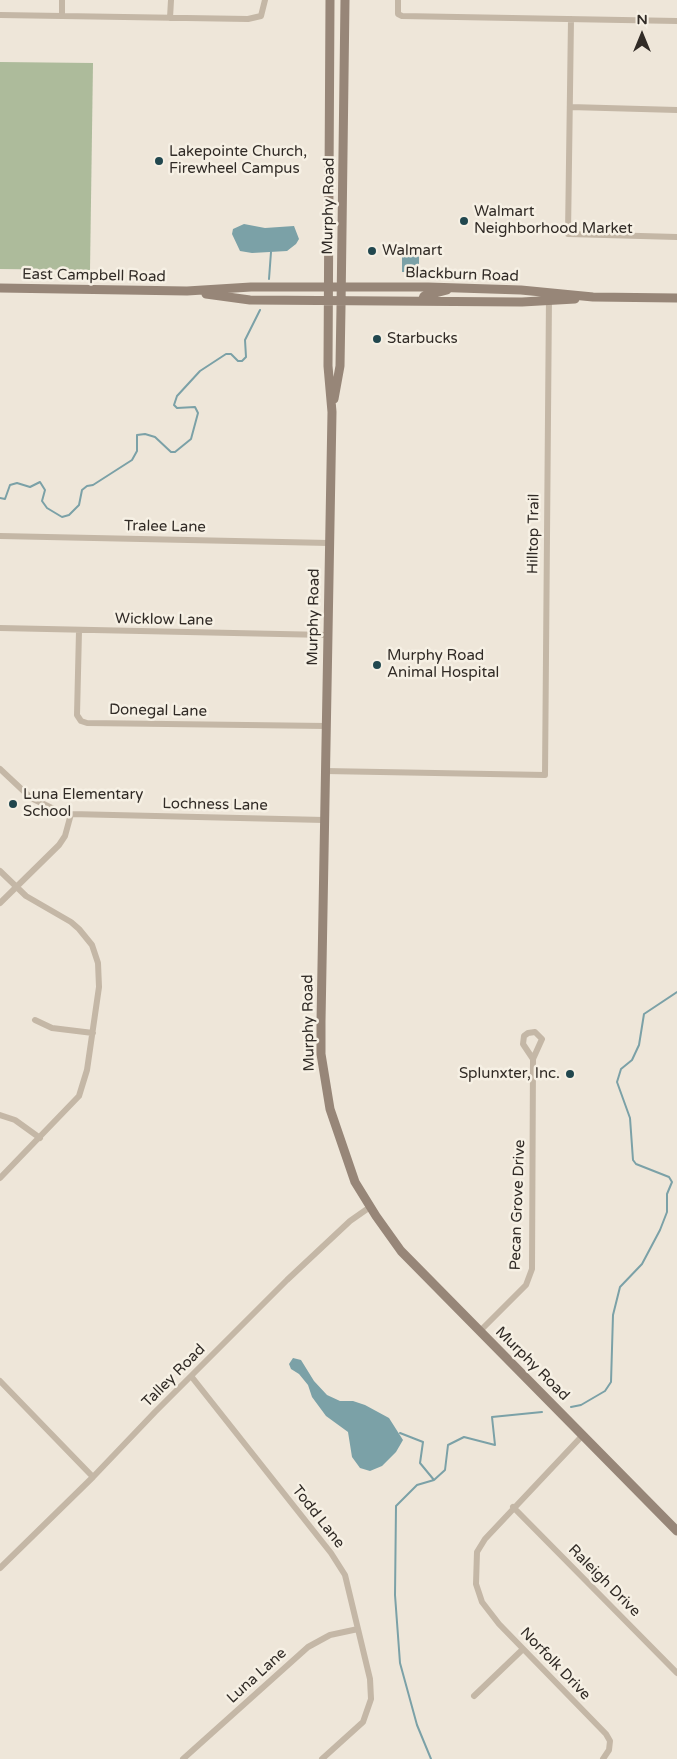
<!DOCTYPE html>
<html>
<head>
<meta charset="utf-8">
<style>
	body { margin:0 }
	#map { position:relative; width:677px; height:1759px; overflow:hidden; background:#eee6d9; font-family:"Varela Round",sans-serif }
	canvas { display:block }
	.north { position:absolute; left:617px; top:10px; width:50px; height:50px; -webkit-text-stroke:4px #f6f0e4; paint-order:stroke; rotate:0deg; font-size:14px; font-weight:700; line-height:20px; text-align:center; color:#312b26 }
	.north::after { content:''; display:block; margin:auto; width:18px; height:22px; background:#312b26; clip-path:polygon(50% 0,100% 100%,50% 72%,0 100%) }
</style>
</head>
<body>
<div id="map">
<canvas width="677" height="1759"></canvas>
<div class="north">N</div>
</div>
<script>
const context = document.querySelector('canvas').getContext('2d');
context.lineJoin = 'round';
function fill(path, color) {
  context.fillStyle = color;
  context.fill(path, 'evenodd');
}
function toPath(rows) {
  const path = new Path2D();
  for (const r of rows) {
    path.moveTo(r[0], r[1]);
    for (let i = 2; i < r.length; i += 2) path.lineTo(r[i], r[i + 1]);
  }
  return path;
}
function stroke(path, color, width, dash) {
  context.strokeStyle = color;
  context.lineWidth = width;
  context.lineCap = dash ? 'butt' : 'round';
  context.setLineDash(dash || []);
  context.stroke(path);
}
function write(font, color, halo, rows, align = 'center') {
  context.font = font + ' "Varela Round",sans-serif';
  context.lineWidth = 5;
  context.setLineDash([]);
  context.textBaseline = 'middle';
  context.strokeStyle = halo;
  context.fillStyle = color;
  for (const [text, x, y, turn = 0] of rows) {
    context.save();
    context.translate(x, y);
    context.rotate((+turn || 0) * Math.PI / 180);
    context.textAlign = isNaN(turn) ? turn : align;
    if (halo) context.strokeText(text, 0, 0);
    context.fillText(text, 0, 0);
    context.restore();
  }
}
const green = toPath([
	[0,62,93,63,90,270,0,269]
]);
const water = toPath([
	[244,224,265,228,294,226,299,239,296,244,287,251,252,253,240,251,232,234,233,229],
	[402,246,419,246,419,272,402,272],
	[293,1358,301,1360,314,1381,327,1395,340,1401,353,1401,365,1405,389,1418,403,1440,396,1452,382,1466,370,1471,360,1468,352,1457,348,1432,326,1416,312,1397,308,1385,299,1374,291,1369,289,1364]
]);
const stream = toPath([
	[269,279,271,252],
	[0,498,5,499,10,485,17,483,30,487,40,482,45,490,42,501,47,508,62,517,69,515,79,505,82,490,87,486,93,485,132,460,137,451,137,435,145,434,155,437,171,452,175,452,191,439,198,413,195,407,177,408,174,405,177,396,200,371,226,354,231,354,238,361,242,361,246,357,245,340,260,310],
	[571,1407,581,1405,605,1391,611,1382,613,1315,620,1287,642,1264,660,1230,667,1212,667,1194,672,1182,669,1177,636,1164,633,1160,630,1118,617,1082,621,1069,632,1060,639,1045,644,1014,677,992],
	[400,1433,423,1442,420,1463,434,1480,445,1470,448,1445,464,1437,495,1445,492,1417,542,1412],
	[431,1759,417,1725,400,1663,395,1595,396,1506,417,1485,434,1480]
]);
const minor = toPath([
	[398,0,398,14,402,16,677,21],
	[0,15,248,19,261,16,265,0],
	[62,16,62,0],
	[170,18,171,0],
	[571,19,568,234,677,237],
	[570,107,677,110],
	[0,536,329,543],
	[0,628,327,635],
	[79,631,77,715,81,721,87,723,326,726],
	[0,769,31,798,56,810,71,814,324,820],
	[325,771,545,775,549,297],
	[0,871,26,896,71,922,79,929,92,945,98,963,99,987,87,1070,79,1096,0,1178],
	[0,903,59,845,65,836,71,814],
	[35,1020,52,1028,93,1033],
	[0,1115,15,1120,40,1138],
	[480,1331,526,1285,532,1269,533,1059,542,1039,535,1032,528,1033,524,1036,523,1044,533,1059],
	[191,1376,331,1553,345,1575,370,1679,371,1699,363,1722,322,1759],
	[0,1381,93,1477],
	[582,1436,485,1539,477,1552,476,1584,482,1602,499,1624,606,1734,610,1741,609,1750,603,1759],
	[513,1507,677,1673],
	[0,1568,93,1477,155,1412,287,1280,350,1221,370,1207],
	[474,1696,522,1650],
	[183,1759,308,1647,330,1635,358,1629]
]);
const secondary = toPath([
	[330,0,328,366,332,412,321,1021,321,1054,330,1109,355,1182,376,1216,401,1251,677,1531],
	[0,288,187,291,251,287,428,287,521,290,593,297,677,298],
	[206,294,250,300,522,302,575,299],
	[422,301,424,296,447,290],
	[334,399,340,366,341,307,345,0]
]);
const markers = [
	[159,161,5,"#21474e"],
	[464,221,5,"#21474e"],
	[372,251,5,"#21474e"],
	[377,339,5,"#21474e"],
	[377,665,5,"#21474e"],
	[13,804,5,"#21474e"],
	[570,1074,5,"#21474e"]
];
const poiNames = [
	["Lakepointe Church,",169,152],
	["Firewheel Campus",169,169],
	["Walmart",474,212],
	["Neighborhood Market",474,229],
	["Walmart",382,251],
	["Starbucks",387,339],
	["Murphy Road",387,656],
	["Animal Hospital",387,673],
	["Luna Elementary",23,795],
	["School",23,812],
	["Splunxter, Inc.",560,1074,"right"]
];
const streetNames = [
	["Murphy Road",329,206,-89],
	["Blackburn Road",462,275,2],
	["East Campbell Road",94,276,1],
	["Tralee Lane",165,527,1],
	["Hilltop Trail",534,534,-89],
	["Murphy Road",314,617,-89],
	["Wicklow Lane",164,620,1],
	["Donegal Lane",158,711,1],
	["Lochness Lane",215,805,1],
	["Murphy Road",309,1023,-91],
	["Pecan Grove Drive",518,1205,-88],
	["Murphy Road",532,1364,45],
	["Talley Road",174,1376,-45],
	["Todd Lane",318,1517,52],
	["Raleigh Drive",604,1581,45],
	["Norfolk Drive",555,1664,46],
	["Luna Lane",257,1676,-42]
];
fill(green, '#adbb9b');
fill(water, '#7ba1a7');
stroke(stream, '#7ba1a7', 2);
stroke(minor, '#c4b7a6', 6);
stroke(secondary, '#978678', 9);
for (const [x, y, r, color] of markers) {
  const dot = new Path2D();
  dot.arc(x, y, r, 0, 2 * Math.PI);
  context.fillStyle = color;
  context.fill(dot);
  stroke(dot, '#f6f0e4', 2);
}
write('15px', '#312b26', '#f6f0e4', poiNames, 'left');
write('15px', '#312b26', '#f6f0e4', streetNames);
</script>
</body>
</html>
